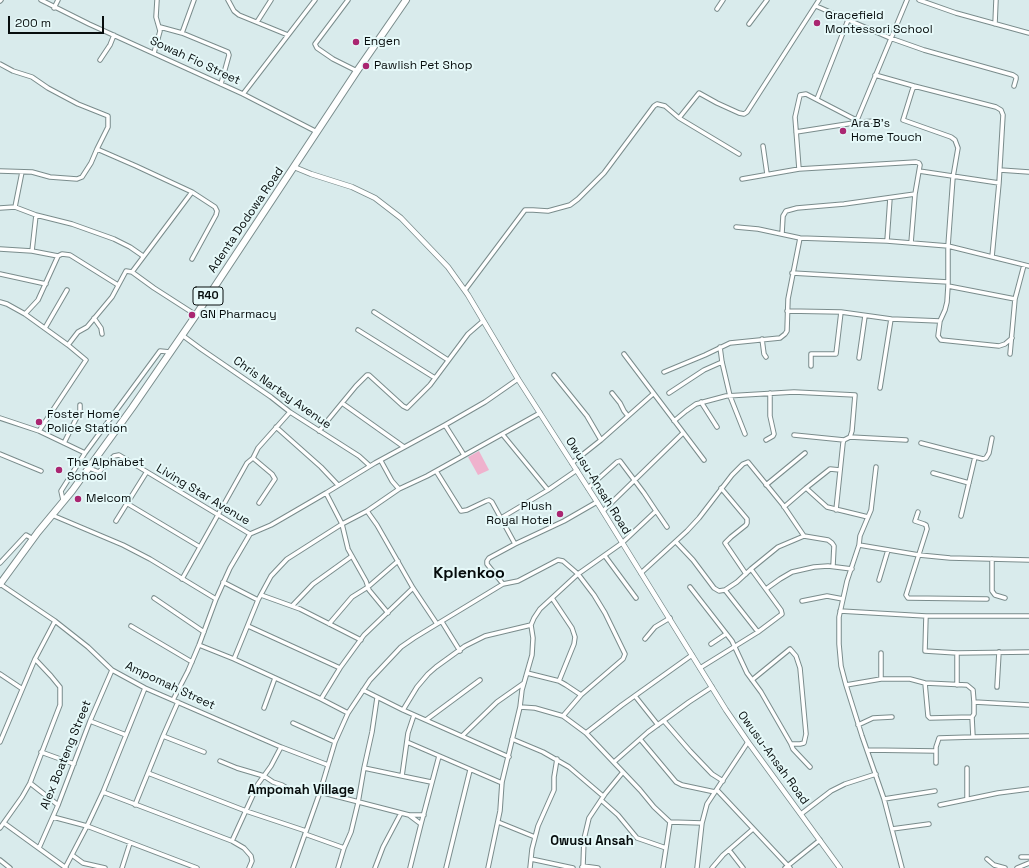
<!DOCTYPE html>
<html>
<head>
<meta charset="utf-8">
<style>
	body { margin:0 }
	#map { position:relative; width:1029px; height:868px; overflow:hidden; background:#d9ebec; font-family:"Space Grotesk",sans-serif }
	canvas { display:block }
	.scale { position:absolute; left:8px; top:16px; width:96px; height:18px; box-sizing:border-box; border:2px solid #070d0d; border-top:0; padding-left:5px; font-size:12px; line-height:14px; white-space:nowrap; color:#070d0d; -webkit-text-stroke:3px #e6f9f9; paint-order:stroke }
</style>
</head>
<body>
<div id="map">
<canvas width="1029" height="868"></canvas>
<div class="scale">200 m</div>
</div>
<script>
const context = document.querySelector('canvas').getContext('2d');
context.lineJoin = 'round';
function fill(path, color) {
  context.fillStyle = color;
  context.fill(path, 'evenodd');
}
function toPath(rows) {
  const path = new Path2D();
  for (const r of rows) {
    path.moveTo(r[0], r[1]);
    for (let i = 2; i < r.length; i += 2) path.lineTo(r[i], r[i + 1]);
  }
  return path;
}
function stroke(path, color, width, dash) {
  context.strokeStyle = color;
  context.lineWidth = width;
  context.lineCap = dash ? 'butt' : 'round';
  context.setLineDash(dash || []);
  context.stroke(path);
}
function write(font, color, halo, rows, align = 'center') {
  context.font = font + ' "Space Grotesk",sans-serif';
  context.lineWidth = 4;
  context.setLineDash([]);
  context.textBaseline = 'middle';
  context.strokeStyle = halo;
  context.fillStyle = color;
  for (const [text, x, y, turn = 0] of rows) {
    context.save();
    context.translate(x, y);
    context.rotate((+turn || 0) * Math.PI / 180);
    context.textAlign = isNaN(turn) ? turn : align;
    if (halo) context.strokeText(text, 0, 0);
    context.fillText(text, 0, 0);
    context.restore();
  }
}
const green = toPath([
	[479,451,489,470,478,475,468,457]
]);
const minor = toPath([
	[41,0,89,24,243,94,317,132],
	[228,0,234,11,239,15,288,35],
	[348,0,315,44,317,48,333,59,357,71],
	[919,0,956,13,1029,33],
	[0,1,1,0],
	[816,6,890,38,924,50,1013,75,1016,77,1016,79,1014,86],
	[54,8,58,0],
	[717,9,723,0],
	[257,22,271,0],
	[749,24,767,0],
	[995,24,996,0],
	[160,27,182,33,228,52,229,55,221,84],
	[182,33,194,0],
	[154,53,160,31,156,17,157,0],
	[100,60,110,45,114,35],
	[0,64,13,71,32,77,48,88,78,104,108,116,108,127,97,149],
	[875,75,914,86,996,107,1001,110,1003,115,999,183,992,257],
	[914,86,912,91,903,120,951,137,955,140,958,148,953,177,948,246,948,286,947,302,945,310,940,321,938,336,941,340,999,346,1005,344,1012,338],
	[243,94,315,0],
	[817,99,848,20],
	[857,120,907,0],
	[796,132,860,122,876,121],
	[763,146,767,174],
	[739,154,679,118,699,93,717,103,739,113,744,114,747,112,819,0],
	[799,169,795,117,800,95,806,94,860,122],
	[1000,170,1029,172],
	[0,171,32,172,50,177,77,179,82,177,91,163,97,149,136,166,192,192,215,207,217,211,216,215,192,259],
	[919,171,999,183],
	[742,179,799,169,916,162,919,163,920,165,915,194,911,243],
	[192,192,132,272,154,288,196,315],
	[15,207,22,172],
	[0,208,15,207,36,215,72,224,114,239,130,247,143,256],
	[36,215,32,251,58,256],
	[736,227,758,229,800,238,887,241,948,246,1029,266],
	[782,234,783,216,786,211,797,208,844,204,915,194],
	[887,241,890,198],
	[0,249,32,251],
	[792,273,948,282],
	[0,274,46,284],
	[948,286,1015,299],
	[465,290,525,210,533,210,548,211,570,205,578,199,604,173,654,106,657,104,665,106,679,118],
	[0,302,7,304,25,314,68,345,86,360,39,431],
	[787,311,841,312,891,319,940,321],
	[374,312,448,360],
	[25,314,38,300,58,256,62,254,70,255,118,285],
	[94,318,101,328,102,334],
	[45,328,67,290],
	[358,330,435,378],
	[182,335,201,349,271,397,290,412,359,456,370,466],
	[762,339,764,354,766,357],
	[68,345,78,332,87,327,112,297,126,271,132,272],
	[720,347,722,362,730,396,745,434],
	[624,354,704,460],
	[1010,354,1015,299,1024,265],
	[859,358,865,316],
	[811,366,811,354,836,354,841,312],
	[664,372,705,355,730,343,780,338,785,334,787,331,788,299,800,238],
	[554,375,587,416,601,440],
	[880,388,891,319],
	[612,393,620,403,624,411,628,416],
	[669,393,704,370,722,362],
	[701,402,717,427],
	[342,403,356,386,367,375,369,375,403,406,407,408,430,385,468,334,483,321],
	[0,418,39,431,85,453,160,351,170,352],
	[674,421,686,411,696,404,726,396,794,392,855,395,852,431,850,437,844,440,843,443,836,510],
	[445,425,485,402,518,379],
	[276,427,321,467,338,485],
	[319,431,342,403,404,447],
	[503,435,548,490],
	[794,435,844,440],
	[850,437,906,440],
	[766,440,773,436,774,434,770,416,770,393],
	[64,443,80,411,80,405],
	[921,443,983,459,986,458,989,453,992,438],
	[0,454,41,471],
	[253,458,272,474,275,479,259,503],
	[381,461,392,481,399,489],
	[572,463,601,440,653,394],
	[876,467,871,510,860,536,859,545,847,581,839,617,839,644,841,666,846,685,862,736,884,799,902,868],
	[89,468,99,472,114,456,119,455,250,534],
	[436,471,461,511,467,510,486,501,489,500,492,502,515,544],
	[933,473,969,483],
	[766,485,805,453],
	[721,488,747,519,747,523,746,525,731,537,725,543,746,574],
	[806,488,830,469,840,470],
	[326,493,342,524,348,549,366,581,369,590,388,613],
	[63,500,61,491,85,453],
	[128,504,200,547],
	[784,507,806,488,827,507,868,517],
	[367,511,377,525,413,588,437,624],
	[603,511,683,433],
	[656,511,667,527],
	[918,512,915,521,924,524,926,525,927,529,906,595,908,598,987,599],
	[52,515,123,545,150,559,216,599],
	[961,516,975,457],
	[501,518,548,490,577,470],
	[116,521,146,473],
	[676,542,693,560,714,588,719,591,725,590,737,582,751,569,778,547,804,536],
	[859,545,919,555,950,558,1029,560],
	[605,556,636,598],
	[992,559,992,591,995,595,1005,598],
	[0,563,26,535,33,539],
	[641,573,687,531,699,518,732,475,743,464,748,462,783,505,804,536,828,540,832,543,834,546,833,566],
	[182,579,247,463,253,458,258,448,290,412],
	[879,580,888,550],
	[223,582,258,600],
	[0,584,55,621,88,647,112,670,145,688,281,747,328,765],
	[503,584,487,564,487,561,489,558,515,544,564,521,597,502],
	[690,587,732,641,747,673,761,692,791,744,793,749,810,767],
	[766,589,780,579,792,572,814,567,828,566,852,569],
	[725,590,758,632],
	[261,595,300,609,361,640],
	[154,598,204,632],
	[552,598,572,628,575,637,574,644,559,681],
	[802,601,827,596,843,599],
	[292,606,313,584,352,556],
	[840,611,926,616,1029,616],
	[926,616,925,651,957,653,1029,652],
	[442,622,460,651],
	[329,624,352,597,368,587,398,561],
	[131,626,192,662],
	[248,626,340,668,364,635,413,588],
	[645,639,655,627,670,618],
	[711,644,726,634],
	[199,645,234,659,321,699,348,713],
	[881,653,881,679],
	[957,653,957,685],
	[234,659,258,600,271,576,287,559,342,524,367,511,399,489,427,476,540,413],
	[700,668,758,632,782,614,781,610,751,569],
	[527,673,559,681,566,685,581,695],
	[0,674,21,688],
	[752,680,790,649,796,656,800,668,806,734,804,743,800,744,791,744],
	[925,683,928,716,930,718,972,717,974,714,974,702],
	[846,685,881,679,910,679,925,683,967,685,973,690,974,702,1029,705],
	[997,687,999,652],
	[363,690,403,710,509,757],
	[635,696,658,725],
	[377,698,372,732,364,768,402,776,408,733,414,715],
	[321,699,340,668],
	[173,700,188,671,199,645,216,599,230,568,250,534,271,525,326,493,375,463,445,425,464,455],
	[520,707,535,708,563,716,586,733,640,790,654,807,670,822,702,823],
	[264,708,275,678],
	[403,710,417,687,428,674,436,667,465,646,485,636,531,625],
	[972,717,973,737,1029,736],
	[426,720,480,680],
	[90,721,126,735],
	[664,721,690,751,712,774,723,781],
	[293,723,335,742],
	[858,725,873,718,892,717],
	[586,733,622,705,692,655],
	[163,736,204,752],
	[462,736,497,702,524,683],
	[512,739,543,752,569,767,603,796],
	[640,739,676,782,682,785,715,792],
	[0,742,35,659,55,621],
	[407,742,502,783],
	[867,750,936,751],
	[41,752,74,764],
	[220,761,237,768,264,776,273,782,282,785,287,788],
	[614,762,648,732,689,702,712,687],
	[936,763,936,747,939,738,973,737],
	[967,768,967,799],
	[148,773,246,811,306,831],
	[402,776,431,782],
	[30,783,58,805],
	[717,790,790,868],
	[103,792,232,841,244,848,251,856,252,861,249,868],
	[320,792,409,815,421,824,410,868],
	[884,799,935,791],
	[601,800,618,815,637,838,666,848],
	[135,805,163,736,178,702],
	[940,805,998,793,1029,789],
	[801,814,831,791,845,784,876,774],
	[410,815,424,815],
	[53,817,87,826,197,868],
	[498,822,535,837],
	[4,823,66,868],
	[421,824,439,756],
	[0,828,22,797,30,783,60,705,60,687,51,676,35,659],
	[892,829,929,824],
	[305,834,344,848,351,832,358,803,364,768],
	[232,841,258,784,271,766,281,747],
	[39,848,58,805,90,721,112,670],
	[729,850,743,868],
	[72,855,83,863,105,868],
	[1021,857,1029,857],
	[531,859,573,868],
	[987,859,994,865,1005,868],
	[0,860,10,868],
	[583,866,584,839,589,818,605,794,623,772],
	[582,867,583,866,598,868],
	[65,868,87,826,103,792,145,688],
	[122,868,130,843],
	[293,868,320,792,335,742,348,713,370,680,401,647,414,638,503,584,518,581,558,560,563,561,578,574,594,595,605,613,625,654,623,659,581,695,563,716],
	[338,868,344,848],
	[375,868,383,847,401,813],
	[446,868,470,770],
	[488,868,500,811,502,782,520,707,522,690,532,655,533,638,531,625,534,618,540,609,578,574,622,543,656,511,644,493,620,461,617,462,588,488],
	[530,868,532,849,538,826,554,790,554,777,557,759],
	[663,868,670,822],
	[697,868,702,823,707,804,748,742],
	[712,868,723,855,753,829],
	[785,868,820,840],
	[1017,868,1029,863]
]);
const tertiary = toPath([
	[294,167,311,174,352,187,375,198,401,218,448,267,468,295,518,379,597,502,726,710,748,742,840,868]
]);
const primary = toPath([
	[0,584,38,532,72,491,132,408,196,315,357,71,406,0]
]);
const markers = [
	[817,23,4,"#aa2671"],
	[356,42,4,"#aa2671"],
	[366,66,4,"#aa2671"],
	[843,131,4,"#aa2671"],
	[192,315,4,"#aa2671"],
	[39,422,4,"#aa2671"],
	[59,470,4,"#aa2671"],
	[78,499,4,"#aa2671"],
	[560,514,4,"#aa2671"]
];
const shields = [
	[208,296,30]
];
const shieldNames = [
	["R40",208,296]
];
const poiNames = [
	["Gracefield",825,16],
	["Montessori School",825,30],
	["Engen",364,42],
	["Pawlish Pet Shop",374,66],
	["Ara B's",851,124],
	["Home Touch",851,138],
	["GN Pharmacy",200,315],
	["Foster Home",47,415],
	["Police Station",47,429],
	["The Alphabet",67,463],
	["School",67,477],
	["Melcom",86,499],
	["Plush",552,507,"right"],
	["Royal Hotel",552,521,"right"]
];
const streetNames = [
	["Sowah Fio Street",195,61,25],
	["Adenta Dodowa Road",246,220,-56],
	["Chris Nartey Avenue",282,393,35],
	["Owusu-Ansah Road",598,486,58],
	["Living Star Avenue",203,495,31],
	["Ampomah Street",170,686,25],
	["Alex Boateng Street",66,755,-68],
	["Owusu-Ansah Road",773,758,54]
];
const neighbourhoodNames = [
	["Ampomah Village",301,790],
	["Owusu Ansah",592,841]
];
const districtNames = [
	["Kplenkoo",469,574]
];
fill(green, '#efb2cd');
stroke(minor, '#7a8c8c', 5.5);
stroke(tertiary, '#7a8c8c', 6);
stroke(primary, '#7a8c8c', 8);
stroke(minor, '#fff', 3.5);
stroke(tertiary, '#fff', 4.5);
stroke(primary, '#fff', 6);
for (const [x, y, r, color] of markers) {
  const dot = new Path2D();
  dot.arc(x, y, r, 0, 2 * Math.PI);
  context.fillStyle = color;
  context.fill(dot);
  stroke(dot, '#e6f9f9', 1.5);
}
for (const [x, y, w] of shields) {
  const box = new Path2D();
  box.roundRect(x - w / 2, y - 9, w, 18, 3);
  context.fillStyle = '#e6f9f9';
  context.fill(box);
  stroke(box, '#070d0d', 1);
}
write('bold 11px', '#070d0d', null, shieldNames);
write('12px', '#070d0d', '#e6f9f9', poiNames, 'left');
write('12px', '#070d0d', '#e6f9f9', streetNames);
write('bold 13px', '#070d0d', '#e6f9f9', neighbourhoodNames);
write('bold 16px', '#070d0d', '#e6f9f9', districtNames);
</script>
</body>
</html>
